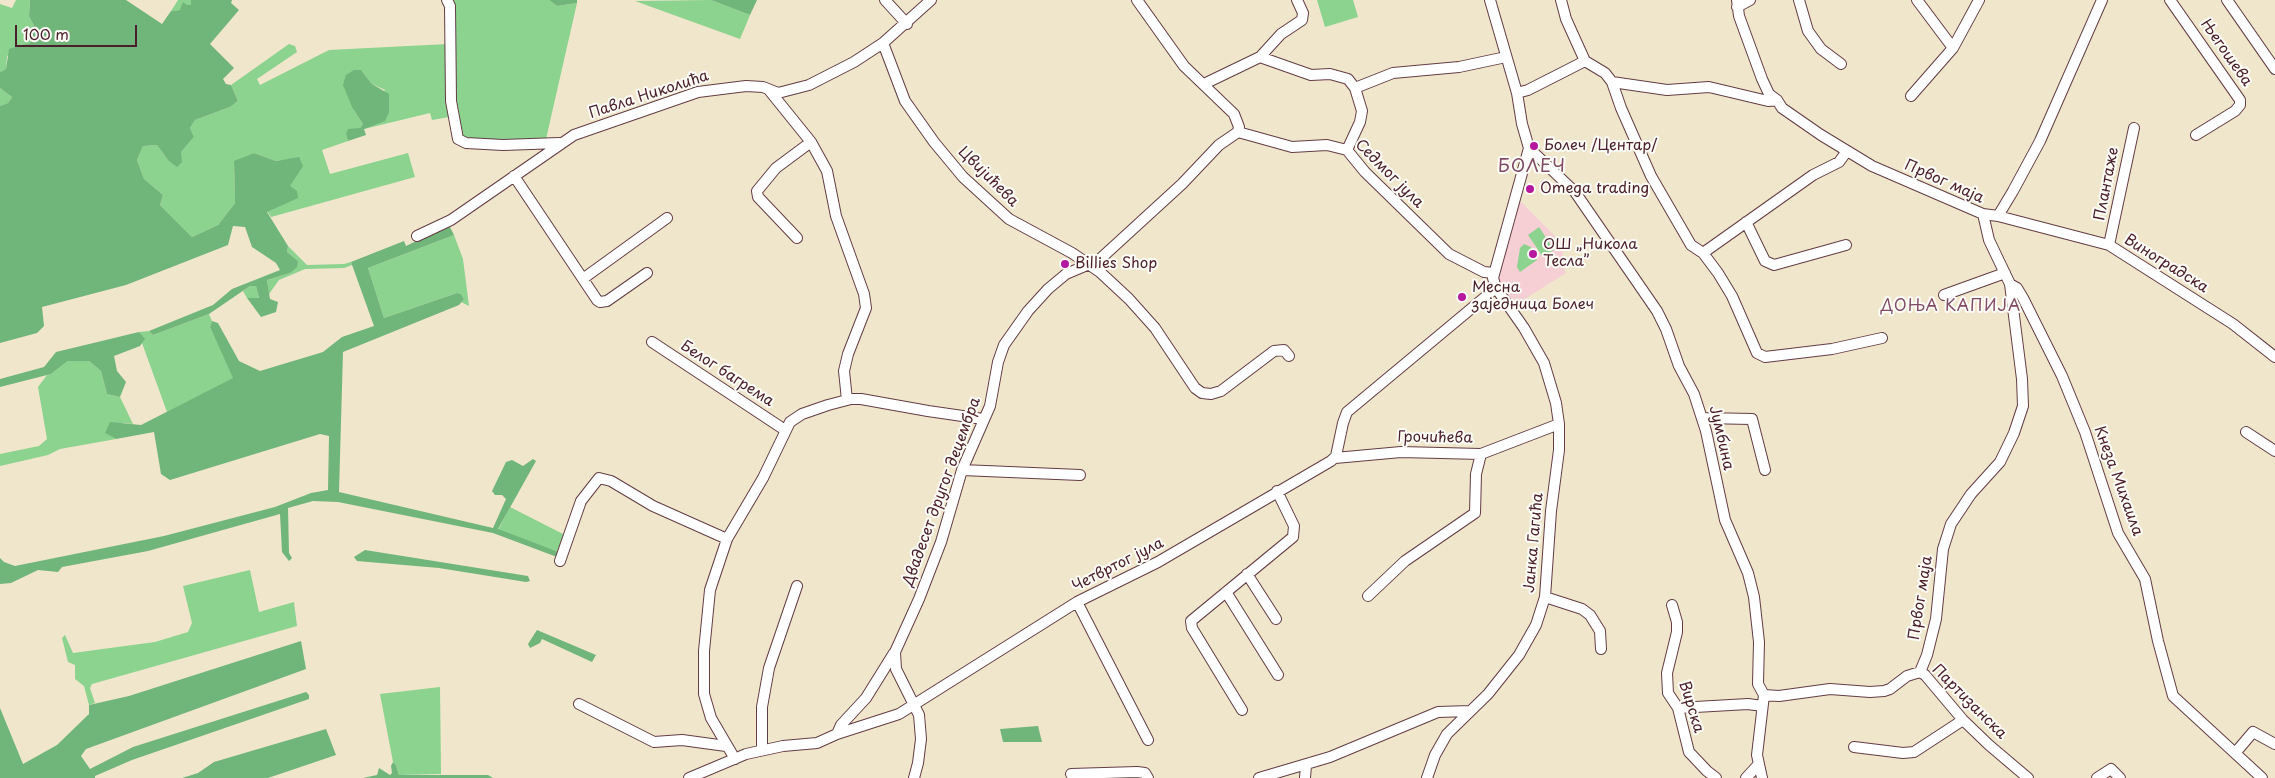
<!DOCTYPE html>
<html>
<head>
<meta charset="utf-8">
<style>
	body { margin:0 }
	#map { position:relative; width:2275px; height:778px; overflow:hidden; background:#f0e6cc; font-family:"Playpen Sans",sans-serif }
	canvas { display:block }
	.scale { position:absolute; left:15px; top:25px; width:122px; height:22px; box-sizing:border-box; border:2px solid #4a1f2b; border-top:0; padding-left:6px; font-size:15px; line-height:18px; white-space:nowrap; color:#4a1f2b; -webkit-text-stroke:4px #fdfcf7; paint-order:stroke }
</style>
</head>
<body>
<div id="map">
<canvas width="2275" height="778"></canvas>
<div class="scale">100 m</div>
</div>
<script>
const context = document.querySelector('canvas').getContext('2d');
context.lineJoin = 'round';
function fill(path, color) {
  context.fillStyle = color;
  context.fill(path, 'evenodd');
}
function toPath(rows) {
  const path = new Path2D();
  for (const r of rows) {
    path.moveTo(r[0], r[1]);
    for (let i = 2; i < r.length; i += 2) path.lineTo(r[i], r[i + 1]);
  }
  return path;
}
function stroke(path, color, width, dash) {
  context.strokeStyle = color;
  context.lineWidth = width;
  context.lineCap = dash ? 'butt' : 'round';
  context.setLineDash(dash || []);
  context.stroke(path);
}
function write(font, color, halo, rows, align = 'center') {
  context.font = font + ' "Playpen Sans",sans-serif';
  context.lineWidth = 4;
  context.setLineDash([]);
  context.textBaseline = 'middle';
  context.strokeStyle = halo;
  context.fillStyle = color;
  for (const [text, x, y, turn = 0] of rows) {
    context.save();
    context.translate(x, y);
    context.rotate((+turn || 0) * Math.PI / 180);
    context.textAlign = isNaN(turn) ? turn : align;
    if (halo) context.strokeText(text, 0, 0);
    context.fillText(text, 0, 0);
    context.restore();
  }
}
const built = toPath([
	[1519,200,1558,239,1563,246,1562,263,1566,273,1512,307,1501,293,1497,277]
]);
const green = toPath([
	[16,0,30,0,29,16,34,26,30,43,7,56,6,69,0,72,0,4,12,8],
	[178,0,191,0,192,1,191,5,180,10,171,11],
	[454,0,549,0,557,6,577,3,546,139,481,141,463,137,458,133,455,116,432,120,430,113,364,129,385,90,372,84,361,70,353,109,363,124,360,128,346,134,348,141,322,150,330,174,408,153,415,177,271,217,267,211,290,186,299,158,276,161,254,153,234,162,235,203,218,225,192,237,160,205,163,195,144,179,137,160,143,146,157,145,168,160,181,152,194,137,190,128,195,120,230,107,238,101,231,85,289,44,295,46,297,52,257,79,260,85,329,50,448,44,455,22],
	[711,0,750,15,740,39,635,1],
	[1317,0,1353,0,1358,17,1325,27],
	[0,88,12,97,8,103,0,106],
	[1539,227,1554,250,1543,257,1528,235],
	[454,235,463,259,469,306,461,302,464,299,461,294,457,293,384,318,368,268],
	[1524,244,1531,247,1537,260,1520,272,1517,267,1520,248],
	[288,246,307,265,344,264,351,262,352,265,344,268,305,269,279,280,269,294,267,280,290,273,298,261,287,252],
	[250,286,256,286,259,299,247,298,243,291],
	[209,314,212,321,210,327,234,378,167,412,142,343,144,339,139,332,149,331,153,335],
	[68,361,89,361,101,371,107,394,120,397,133,424,123,423,106,433,116,439,60,449,48,455,0,466,0,454,39,446,47,439,38,387,47,375,51,374],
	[510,507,565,535,559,552,498,530],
	[250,570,259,612,294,602,297,626,92,684,90,688,95,703,89,705,84,686,75,679,75,665,68,662,62,638,65,635,73,653,155,642,188,632,192,623,183,586],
	[440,687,441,774,399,775,396,765,393,762,380,694]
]);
const forest = toPath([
	[30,0,126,0,162,24,171,11,180,10,183,2,187,5,191,5,191,0,232,0,231,3,239,10,210,44,234,68,223,79,226,84,231,85,238,101,230,107,195,120,190,128,194,137,181,152,182,162,177,167,168,160,157,145,143,146,137,160,144,179,163,195,160,205,192,237,218,225,235,203,234,161,254,153,276,161,299,157,303,166,290,186,297,191,298,198,267,212,288,246,287,252,298,261,297,267,290,273,267,280,270,299,278,302,276,312,261,317,247,298,259,298,256,286,250,286,209,314,153,335,149,331,213,305,232,289,280,270,276,263,252,247,245,227,233,226,228,245,126,285,42,307,44,326,37,333,0,343,0,106,8,103,12,97,0,88,0,72,6,69,9,49,30,43,34,26,29,16],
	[549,0,577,0,577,3,557,6],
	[711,0,757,0,750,15],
	[354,70,361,70,372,84,389,94,389,112,385,121,364,129,366,135,348,141,346,134,348,129,360,128,363,124,353,109,343,85,346,75],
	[449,225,454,235,368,268,384,318,457,293,461,294,464,299,459,305,343,352,339,492,493,528,506,499,502,495,495,495,492,491,506,462,512,460,523,466,533,459,536,461,498,529,559,552,557,557,493,533,338,502,313,501,288,508,289,553,292,558,289,561,282,552,280,514,148,551,62,567,58,572,38,570,11,583,0,584,0,558,4,562,15,566,164,536,275,507,311,493,328,490,329,436,320,434,170,480,161,474,154,432,116,439,105,433,110,422,141,425,233,378,210,327,212,321,218,323,239,361,260,371,323,352,342,337,374,326,351,262,404,241,406,246],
	[139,332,145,339,140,346,114,356,117,371,126,382,120,397,107,394,101,371,89,361,68,361,51,374,0,387,0,379,44,367,56,352],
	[365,550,528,576,530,581,526,582,439,568,357,561,354,557],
	[537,630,596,655,592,662,542,639,540,643,530,648,528,644],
	[301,641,306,669,86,749,81,756,90,769,133,747,306,692,309,695,309,699,132,760,95,776,95,778,0,778,0,708,23,764,57,745,89,714,89,705,129,696],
	[1038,726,1042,742,1003,742,1000,729],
	[326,729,336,755,268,778,182,778,198,773,214,762],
	[393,762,396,765,399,775,488,775,493,778,363,778,377,775,379,768,390,775,392,773,391,766]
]);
const minor = toPath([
	[447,0,450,6,451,101,458,139,466,143,503,145,559,143],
	[885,0,907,24],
	[1137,0,1184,66,1234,114,1239,127,1238,132,1292,147,1327,145,1347,150,1365,172,1449,254,1484,272,1494,273],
	[1561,0,1566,19,1585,61,1605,73,1612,82,1621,108,1651,176,1691,245,1703,253,1718,273,1732,296,1757,353,1765,357,1832,349,1882,338],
	[1737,0,1739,16,1762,79,1769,94,1777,100,1782,108,1821,135,1872,166,1983,214,1989,240,2010,284,2022,379,2023,406,2014,433,2000,462,1971,494,1951,524,1943,549,1936,619,1927,655,1920,672],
	[1799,0,1808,31,1821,49,1841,64],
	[1917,0,1953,48],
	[2170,0,2240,100,2240,105,2235,111,2196,135],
	[2227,0,2275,69],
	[1737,7,1750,0],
	[883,43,905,101,934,142,963,177,1009,219,1072,253,1100,272,1129,299,1155,328,1195,388,1202,393,1211,394,1221,391,1274,351,1284,350,1289,356],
	[1260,57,1311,75,1330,74,1348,79,1355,88,1362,111,1360,122,1347,150],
	[1612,82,1667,90,1709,87,1768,101,1777,100],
	[1204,84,1260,57,1281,34,1302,20,1303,13,1297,0],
	[1355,88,1393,73,1459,67,1506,57],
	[769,90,811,142,827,171,836,216,864,294,866,308,848,354,844,371,847,400],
	[1517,93,1528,90,1585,61],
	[1911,96,1953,48,1979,0],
	[1529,148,1575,192,1657,311,1666,329,1679,366,1694,394,1706,431,1725,520,1748,573,1754,597,1759,642,1758,684,1764,695,1757,755,1762,778],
	[514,176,597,300,600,302,607,301,647,273],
	[1983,214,1998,216,2013,191,2040,141,2102,0],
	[1998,216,2109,245,2233,324,2275,357],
	[1746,222,1765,261,1774,265,1846,245],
	[417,236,451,220,574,135,698,92,746,86,763,87,778,93,809,85,854,62,883,43,931,0],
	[797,238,758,197,757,191,776,168,811,142],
	[2109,245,2134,128],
	[1703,253,1813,175,1839,162,1847,151],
	[584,278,667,218],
	[2010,284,2017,288,2023,298,2062,376,2085,432,2118,533,2145,579,2158,641,2173,696,2262,778],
	[1944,295,2005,273],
	[652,342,785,430],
	[1702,418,1752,419,1765,470],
	[2246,432,2275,451],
	[1335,458,1401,452,1481,454,1559,424],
	[962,470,1080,475],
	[560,561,581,501,599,478,611,481,653,506,727,539],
	[1247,574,1276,619],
	[1226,592,1278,675],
	[1368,596,1405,561,1475,513,1476,474,1481,454],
	[1545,597,1582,609,1590,615,1600,631,1601,649],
	[1077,602,1148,740],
	[1672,605,1677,622,1677,632,1667,673,1668,693,1678,708,1689,752,1707,771,1716,778],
	[1764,695,1779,696,1830,689,1870,692,1884,691,1890,689,1907,676,1920,672,1925,675,1963,720,1989,745,2028,778],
	[579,704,654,742,682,740,726,746],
	[1678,708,1748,704,1762,706],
	[1242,710,1192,628,1191,621,1293,537,1294,526,1277,491],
	[837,734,841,725,866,698,894,653],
	[1854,747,1903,753,1914,752,1963,720],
	[762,750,762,707,769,668,797,586],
	[2236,752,2253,732,2275,744],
	[735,759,711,718,704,694,704,651,710,590,727,539,763,478,790,422,802,414,828,405,851,399,861,399,928,411,983,419],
	[1071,774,1137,772,1145,773,1148,778],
	[689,778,746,754,783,746,817,743,837,734,899,714,1077,602,1158,562,1331,461,1336,456,1343,423,1347,412,1496,288],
	[914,778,918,763,921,739,919,715,896,669,895,652,919,599,941,542,962,470,990,406,998,362,1004,345,1028,311,1048,289,1066,274,1099,260,1182,184,1219,145,1238,132],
	[1259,778,1330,757,1438,712,1470,711],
	[1305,778,1306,765],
	[1427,778,1435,755,1447,734,1488,694,1519,655,1536,625,1545,597,1551,511,1559,450,1559,424,1556,403,1544,363,1524,328,1496,288,1493,278,1529,148,1522,124,1517,93,1490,0],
	[1746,778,1758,765],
	[2097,778,2111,769,2120,778]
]);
const markers = [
	[1534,146,5,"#b5179e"],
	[1530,189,5,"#b5179e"],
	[1533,254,5,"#b5179e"],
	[1065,264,5,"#b5179e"],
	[1462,297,5,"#b5179e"]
];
const streetNames = [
	["Његошева",2226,53,55],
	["Павла Николића",649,95,-18],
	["Седмог јула",1389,174,45],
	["Цвијићева",988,177,45],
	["Првог маја",1944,182,24],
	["Плантаже",2107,184,-79],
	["Виноградска",2166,264,32],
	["Белог багрема",727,374,33],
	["Грочићева",1435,438,1],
	["Јумбина",1721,438,77],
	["Кнеза Михаила",2118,481,70],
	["Двадесет другог децембра",942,492,-70],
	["Јанка Гагића",1534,543,-85],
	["Четвртог јула",1118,565,-27],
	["Првог маја",1921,598,-81],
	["Партизанска",1969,702,45],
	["Вирска",1691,707,73]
];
const poiNames = [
	["Болеч /Центар/",1544,146],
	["Omega trading",1540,189],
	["ОШ „Никола",1543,245],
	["Тесла”",1543,262],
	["Billies Shop",1075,264],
	["Месна",1472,288],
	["заједница Болеч",1472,305]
];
const neighbourhoodNames = [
	["ДОЊА КАПИЈА",1951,307]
];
const quarterNames = [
	["БОЛЕЧ",1532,167]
];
fill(built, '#f6cfd5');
fill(green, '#8bd38e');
fill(forest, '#70b579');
stroke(minor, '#633d43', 12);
stroke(minor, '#fff', 10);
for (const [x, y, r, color] of markers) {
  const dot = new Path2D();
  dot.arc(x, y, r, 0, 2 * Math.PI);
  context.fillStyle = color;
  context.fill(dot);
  stroke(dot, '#fdfcf7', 2);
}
write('15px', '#4a1f2b', '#fdfcf7', streetNames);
write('15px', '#4a1f2b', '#fdfcf7', poiNames, 'left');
context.letterSpacing = '1px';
write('16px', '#804c65', '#fdfcf7', neighbourhoodNames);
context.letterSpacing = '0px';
context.letterSpacing = '1px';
write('18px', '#804c65', '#fdfcf7', quarterNames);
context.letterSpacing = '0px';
</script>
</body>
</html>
